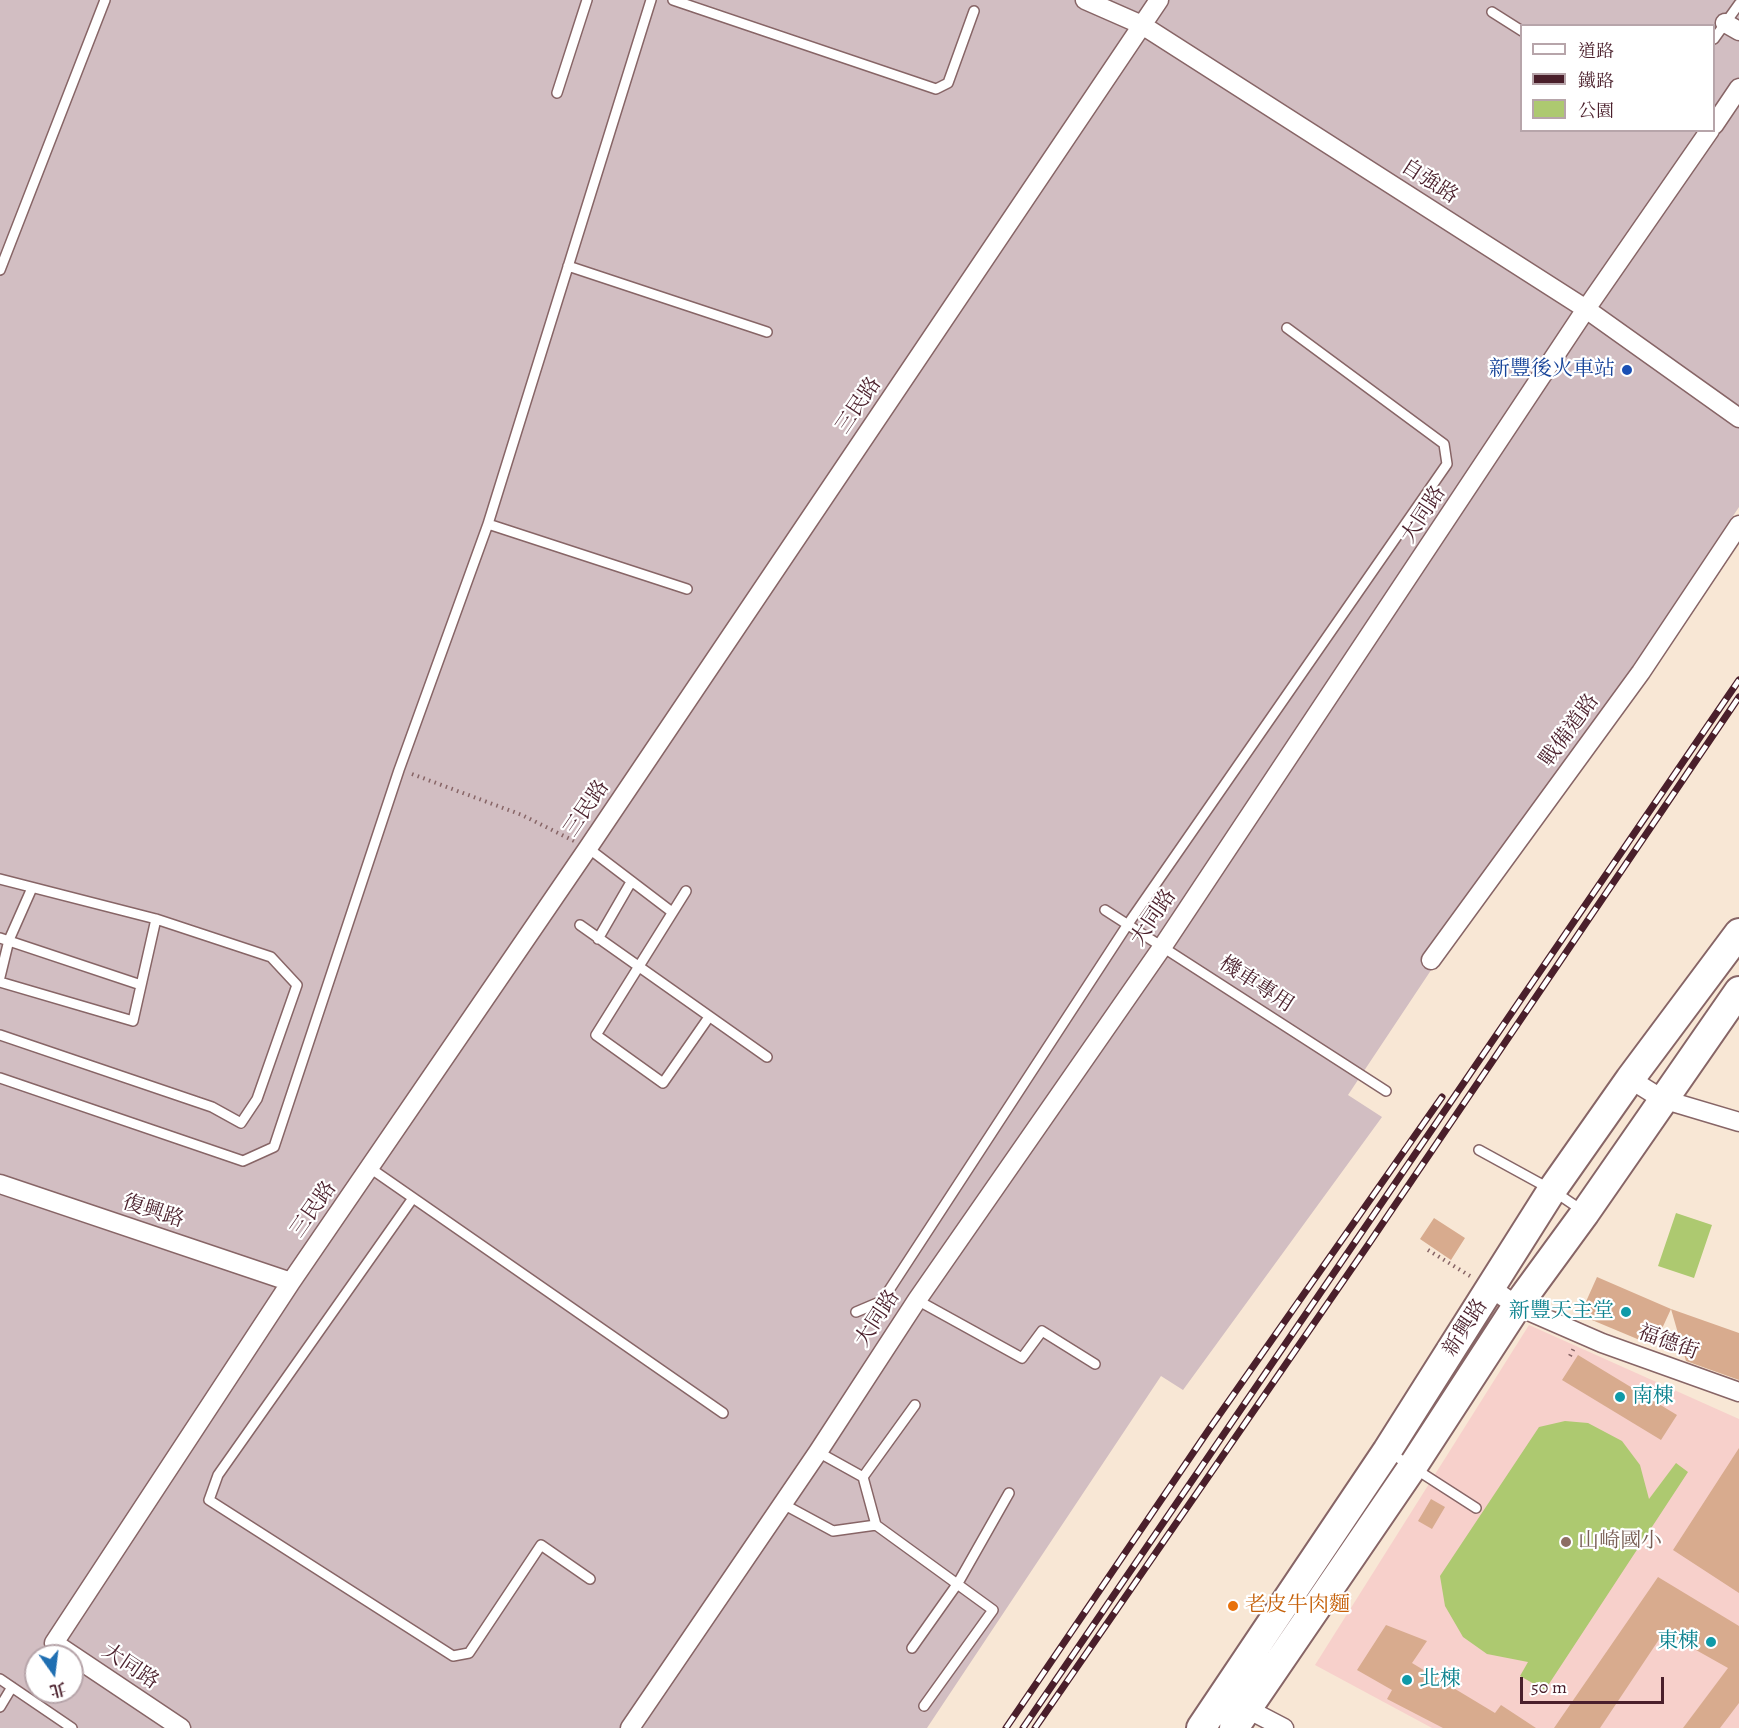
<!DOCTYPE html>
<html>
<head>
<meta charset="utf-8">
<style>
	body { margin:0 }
	#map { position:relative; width:1739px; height:1728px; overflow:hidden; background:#f8e7d5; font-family:Alegreya,"Noto Serif TC",serif }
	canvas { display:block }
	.legend { position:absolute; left:1520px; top:24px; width:195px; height:108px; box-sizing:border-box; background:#fff; border:2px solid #b7a5aa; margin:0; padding:8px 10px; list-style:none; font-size:18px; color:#4a1f2b }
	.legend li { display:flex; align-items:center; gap:12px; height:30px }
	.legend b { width:30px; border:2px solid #b7a5aa }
	.north { position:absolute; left:24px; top:1644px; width:60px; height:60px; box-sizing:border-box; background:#fff; border:2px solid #b7a5aa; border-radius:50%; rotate:166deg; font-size:16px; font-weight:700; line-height:24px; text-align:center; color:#4a1f2b }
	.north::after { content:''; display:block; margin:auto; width:21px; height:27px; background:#1f6fb2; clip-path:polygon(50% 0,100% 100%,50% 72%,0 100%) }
	.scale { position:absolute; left:1520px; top:1677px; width:144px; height:27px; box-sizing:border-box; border:3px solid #4a1f2b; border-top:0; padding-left:8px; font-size:18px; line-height:21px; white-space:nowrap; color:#4a1f2b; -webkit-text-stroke:4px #fff; paint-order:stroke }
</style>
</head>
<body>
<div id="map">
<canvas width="1739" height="1728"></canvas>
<ul class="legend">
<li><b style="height:8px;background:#fff"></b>道路</li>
<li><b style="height:8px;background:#4a1f2b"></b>鐵路</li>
<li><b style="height:16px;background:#adc970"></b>公園</li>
</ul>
<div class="north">北</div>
<div class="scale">50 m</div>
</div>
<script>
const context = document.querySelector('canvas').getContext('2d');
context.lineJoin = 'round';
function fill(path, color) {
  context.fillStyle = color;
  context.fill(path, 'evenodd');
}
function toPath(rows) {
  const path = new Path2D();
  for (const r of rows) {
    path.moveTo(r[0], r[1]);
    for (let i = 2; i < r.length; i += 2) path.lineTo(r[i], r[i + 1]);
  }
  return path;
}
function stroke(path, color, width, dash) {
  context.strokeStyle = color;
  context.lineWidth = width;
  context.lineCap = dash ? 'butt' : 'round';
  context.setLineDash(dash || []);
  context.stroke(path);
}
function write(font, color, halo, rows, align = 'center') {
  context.font = font + ' Alegreya,"Noto Serif TC",serif';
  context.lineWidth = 4.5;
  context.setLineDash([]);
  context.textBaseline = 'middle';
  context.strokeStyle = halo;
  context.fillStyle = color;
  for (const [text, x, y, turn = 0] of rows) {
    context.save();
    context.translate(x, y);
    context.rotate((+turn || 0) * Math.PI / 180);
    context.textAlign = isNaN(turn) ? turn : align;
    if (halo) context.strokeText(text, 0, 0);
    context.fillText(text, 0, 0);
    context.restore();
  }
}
const built = toPath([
	[1529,1325,1739,1419,1739,1728,1432,1728,1315,1665]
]);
const industrial = toPath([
	[0,0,1739,0,1739,507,1348,1095,1382,1117,1183,1390,1161,1376,927,1728,0,1728],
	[1522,26,1714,26,1714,130,1522,130],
	[36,1656,72,1656,72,1692,36,1692]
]);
const green = toPath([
	[1676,1213,1712,1225,1694,1278,1658,1266],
	[1565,1421,1588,1423,1622,1441,1640,1465,1649,1499,1676,1463,1688,1472,1545,1690,1520,1676,1528,1662,1487,1654,1463,1637,1445,1606,1440,1576,1539,1427]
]);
const building = toPath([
	[1434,1218,1465,1238,1451,1260,1420,1239],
	[1597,1277,1671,1309,1654,1346,1580,1315],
	[1671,1309,1739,1333,1739,1380,1686,1361],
	[1578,1355,1677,1415,1661,1440,1562,1380],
	[1739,1448,1739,1593,1673,1550],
	[1431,1499,1445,1507,1432,1529,1418,1521],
	[1658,1577,1739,1626,1739,1703,1720,1728,1683,1728,1728,1668,1664,1632,1600,1728,1554,1728],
	[1386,1625,1427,1641,1412,1663,1495,1713,1501,1705,1536,1728,1443,1728,1387,1699,1392,1690,1357,1670]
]);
const path = toPath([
	[412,774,522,815,574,841],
	[1428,1250,1470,1276],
	[1570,1356,1574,1348]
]);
const lane = toPath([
	[673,0,936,89,948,83,974,11],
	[1492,12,1522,31],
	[1714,39,1739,4],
	[557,93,587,0],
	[568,266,767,332],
	[0,270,105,0],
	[488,524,687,589],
	[588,848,672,912],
	[0,879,156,919,271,957,297,985,257,1099,241,1123,212,1107,0,1035],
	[686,891,596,1035,663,1083,709,1017],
	[1105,910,1386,1091],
	[580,925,767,1057],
	[0,938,141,985],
	[598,939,631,882],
	[0,977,9,940,32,888],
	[0,982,133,1021,156,919],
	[0,1078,243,1161,274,1147,399,770,488,524,651,0],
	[1479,1150,1552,1190,1583,1211],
	[370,1168,723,1413],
	[413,1198,218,1475,209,1500,453,1656,469,1653,541,1545,590,1579],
	[917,1300,1022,1358,1042,1331,1095,1364],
	[856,1312,882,1301,1128,924,1447,464,1444,444,1287,328],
	[818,1452,863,1477,876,1525,993,1610,924,1706],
	[1389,1452,1476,1508],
	[863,1477,915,1405],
	[783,1504,833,1531,876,1525],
	[912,1648,958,1583,1009,1493],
	[0,1679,72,1728],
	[0,1707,12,1687]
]);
const street = toPath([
	[1085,0,1142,25,1586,309,1739,418],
	[1725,23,1739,31],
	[1714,125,1739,88],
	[1431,960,1641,672,1739,525],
	[1630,1079,1662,1099,1739,1122],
	[0,1184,291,1282],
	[1491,1288,1517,1306,1602,1343,1739,1392],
	[1238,1704,1284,1728],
	[181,1728,54,1643,291,1282,588,848,1159,0],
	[630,1728,818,1452,917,1300,1163,946,1586,309,1710,130]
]);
const primary = toPath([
	[1201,1728,1387,1451,1552,1190,1630,1079,1739,933],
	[1234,1728,1411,1469,1517,1306,1585,1213,1739,991]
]);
const rail = toPath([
	[1006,1728,1210,1428,1442,1097],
	[1023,1728,1739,680],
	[1035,1728,1368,1245,1739,697]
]);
const markers = [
	[1627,370,6,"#1a4fb4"],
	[1626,1312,6,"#0f9aa8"],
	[1620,1397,6,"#0f9aa8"],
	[1566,1542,6,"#8d6e63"],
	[1233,1606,6,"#e8710a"],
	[1711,1642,6,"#0f9aa8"],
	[1407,1680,6,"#0f9aa8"]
];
const streetNames = [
	["自強路",1429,182,33],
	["三民路",859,406,-56],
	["大同路",1424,515,-57],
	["戰備道路",1570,731,-54],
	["三民路",587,809,-56],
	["大同路",1154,918,-56],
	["機車專用",1256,985,33],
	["三民路",314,1210,-55],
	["復興路",153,1212,18],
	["大同路",878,1319,-57],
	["新興路",1466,1328,-57],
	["福德街",1668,1343,20],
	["大同路",130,1667,34]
];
const transitNames = [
	["新豐後火車站",1615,370]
];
const cultureNames = [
	["新豐天主堂",1614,1312],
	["南棟",1632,1397,"left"],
	["東棟",1699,1642],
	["北棟",1419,1680,"left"]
];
const educationNames = [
	["山崎國小",1578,1542]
];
const foodNames = [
	["老皮牛肉麵",1245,1606]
];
fill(built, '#f7d0cb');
fill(industrial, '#d2bec2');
fill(green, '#adc970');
fill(building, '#d8ab8e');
stroke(lane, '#876566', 12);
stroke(street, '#876566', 21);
stroke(primary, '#876566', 32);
stroke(path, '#876566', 4, [1.5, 4.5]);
stroke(lane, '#fff', 9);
stroke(street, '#fff', 18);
stroke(primary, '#fff', 28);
stroke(rail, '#4a1f2b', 7);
stroke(rail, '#fff', 4.5, [14]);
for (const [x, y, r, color] of markers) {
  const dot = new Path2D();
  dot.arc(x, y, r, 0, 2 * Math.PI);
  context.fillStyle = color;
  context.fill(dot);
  stroke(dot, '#fff', 2);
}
write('21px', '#4a1f2b', '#fff', streetNames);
write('21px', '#164399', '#fff', transitNames, 'right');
write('21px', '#0d838f', '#fff', cultureNames, 'right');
write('21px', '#785e54', '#fff', educationNames, 'left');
write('21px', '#c56008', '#fff', foodNames, 'left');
</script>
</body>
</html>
